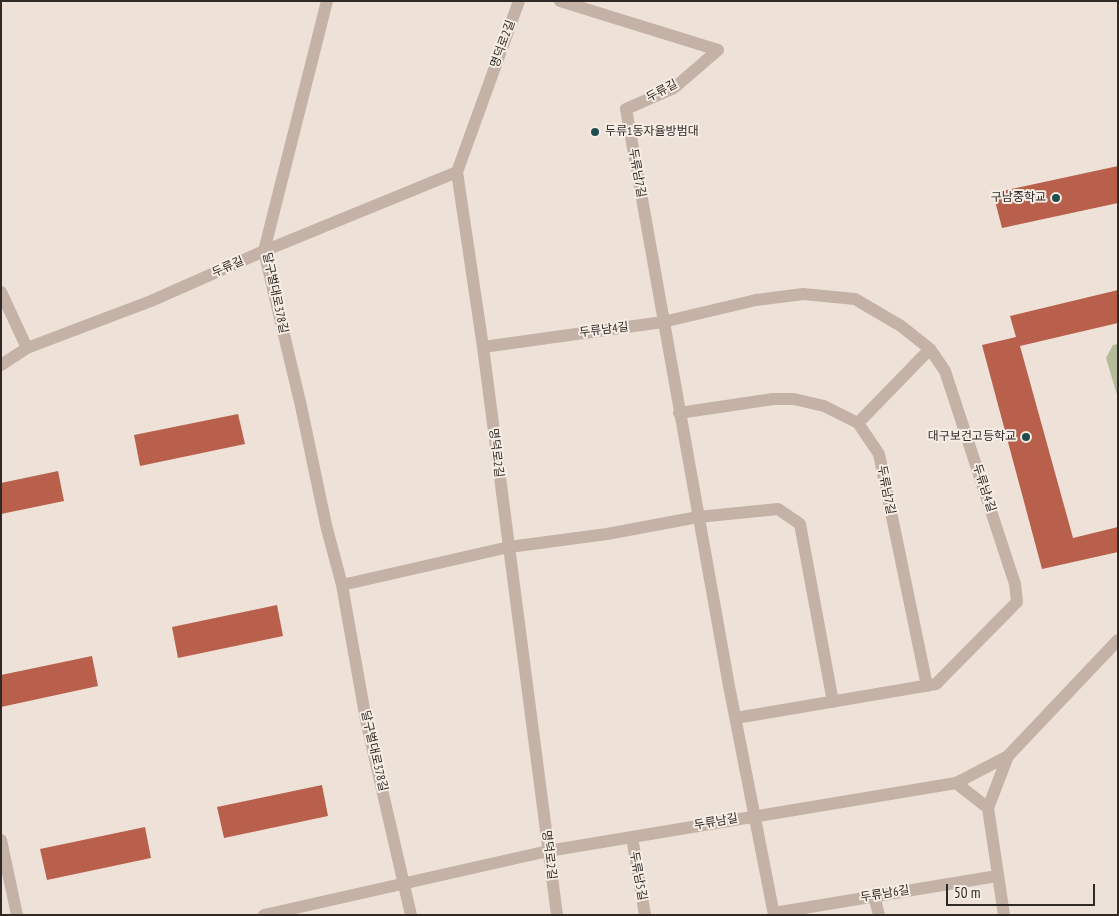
<!DOCTYPE html>
<html>
<head>
<meta charset="utf-8">
<style>
	body { margin:0 }
	#map { position:relative; width:1119px; height:916px; overflow:hidden; background:#eee2d8; font-family:"PT Sans Narrow",sans-serif }
	canvas { display:block }
	.frame { position:absolute; inset:0; border:2px solid #312926; pointer-events:none }
	.scale { position:absolute; left:946px; top:884px; width:149px; height:22px; box-sizing:border-box; border:2px solid #312926; border-top:0; padding-left:6px; font-size:15px; line-height:18px; white-space:nowrap; color:#312926; -webkit-text-stroke:4px #f6ede4; paint-order:stroke }
</style>
</head>
<body>
<div id="map">
<canvas width="1119" height="916"></canvas>
<div class="frame"></div>
<div class="scale">50 m</div>
</div>
<script>
const context = document.querySelector('canvas').getContext('2d');
context.lineJoin = 'round';
function fill(path, color) {
  context.fillStyle = color;
  context.fill(path, 'evenodd');
}
function toPath(rows) {
  const path = new Path2D();
  for (const r of rows) {
    path.moveTo(r[0], r[1]);
    for (let i = 2; i < r.length; i += 2) path.lineTo(r[i], r[i + 1]);
  }
  return path;
}
function stroke(path, color, width, dash) {
  context.strokeStyle = color;
  context.lineWidth = width;
  context.lineCap = dash ? 'butt' : 'round';
  context.setLineDash(dash || []);
  context.stroke(path);
}
function write(font, color, halo, rows, align = 'center') {
  context.font = font + ' "PT Sans Narrow","Noto Sans KR",sans-serif';
  context.lineWidth = 4;
  context.setLineDash([]);
  context.textBaseline = 'middle';
  context.strokeStyle = halo;
  context.fillStyle = color;
  for (const [text, x, y, turn = 0] of rows) {
    context.save();
    context.translate(x, y);
    context.rotate((+turn || 0) * Math.PI / 180);
    context.textAlign = isNaN(turn) ? turn : align;
    if (halo) context.strokeText(text, 0, 0);
    context.fillText(text, 0, 0);
    context.restore();
  }
}
const green = toPath([
	[1118,344,1118,398,1106,358,1113,345]
]);
const building = toPath([
	[1118,166,1118,203,1002,228,993,193],
	[1118,290,1118,323,1020,346,1073,538,1118,527,1118,552,1042,569,982,345,1016,337,1010,316],
	[238,414,245,444,140,466,134,435],
	[58,471,64,501,1,514,1,483],
	[277,605,283,636,178,658,172,627],
	[92,656,98,686,1,707,1,675],
	[322,785,328,816,224,838,217,807],
	[145,827,151,858,47,880,40,849]
]);
const minor = toPath([
	[327,1,264,251,301,406,326,525,342,585,366,720,411,915],
	[519,1,457,172,483,347,557,915],
	[560,1,718,50],
	[718,50,674,88,626,109,729,686,774,915],
	[1,292,27,348],
	[483,347,663,322,756,300,803,294,855,299,901,326,930,349,945,371,1015,584,1017,602,936,684,736,718],
	[1,365,27,348,151,301,264,251,457,172],
	[679,413,773,399,794,399,824,406,858,423,879,454,927,686],
	[858,423,930,349],
	[342,585,509,547,607,534,698,517,778,509,800,524,833,702],
	[956,783,988,808,1008,756],
	[988,808,1004,915],
	[632,837,645,915],
	[1,840,17,915],
	[874,896,879,915],
	[774,913,997,876],
	[264,915,548,851,956,783,1008,756,1118,640]
]);
const markers = [
	[595,132,5,"#204e4e"],
	[1056,198,5,"#204e4e"],
	[1026,437,5,"#204e4e"]
];
const streetNames = [
	["명덕로2길",503,44,-70],
	["두류길",662,91,-28],
	["두류남7길",637,173,80],
	["두류길",228,267,-24],
	["달구벌대로378길",275,293,78],
	["두류남4길",604,330,-7],
	["명덕로2길",496,453,83],
	["두류남4길",984,488,72],
	["두류남7길",886,490,79],
	["달구벌대로378길",374,751,77],
	["두류남길",716,822,-10],
	["명덕로2길",549,855,83],
	["두류남5길",638,876,80],
	["두류남6길",885,894,-9]
];
const poiNames = [
	["두류1동자율방범대",605,132,"left"],
	["구남중학교",1046,198],
	["대구보건고등학교",1016,437]
];
fill(green, '#b2bb9a');
fill(building, '#b9604c');
stroke(minor, '#c4b2a6', 12);
for (const [x, y, r, color] of markers) {
  const dot = new Path2D();
  dot.arc(x, y, r, 0, 2 * Math.PI);
  context.fillStyle = color;
  context.fill(dot);
  stroke(dot, '#f6ede4', 2);
}
write('12px', '#312926', '#f6ede4', streetNames);
write('12px', '#312926', '#f6ede4', poiNames, 'right');
</script>
</body>
</html>
